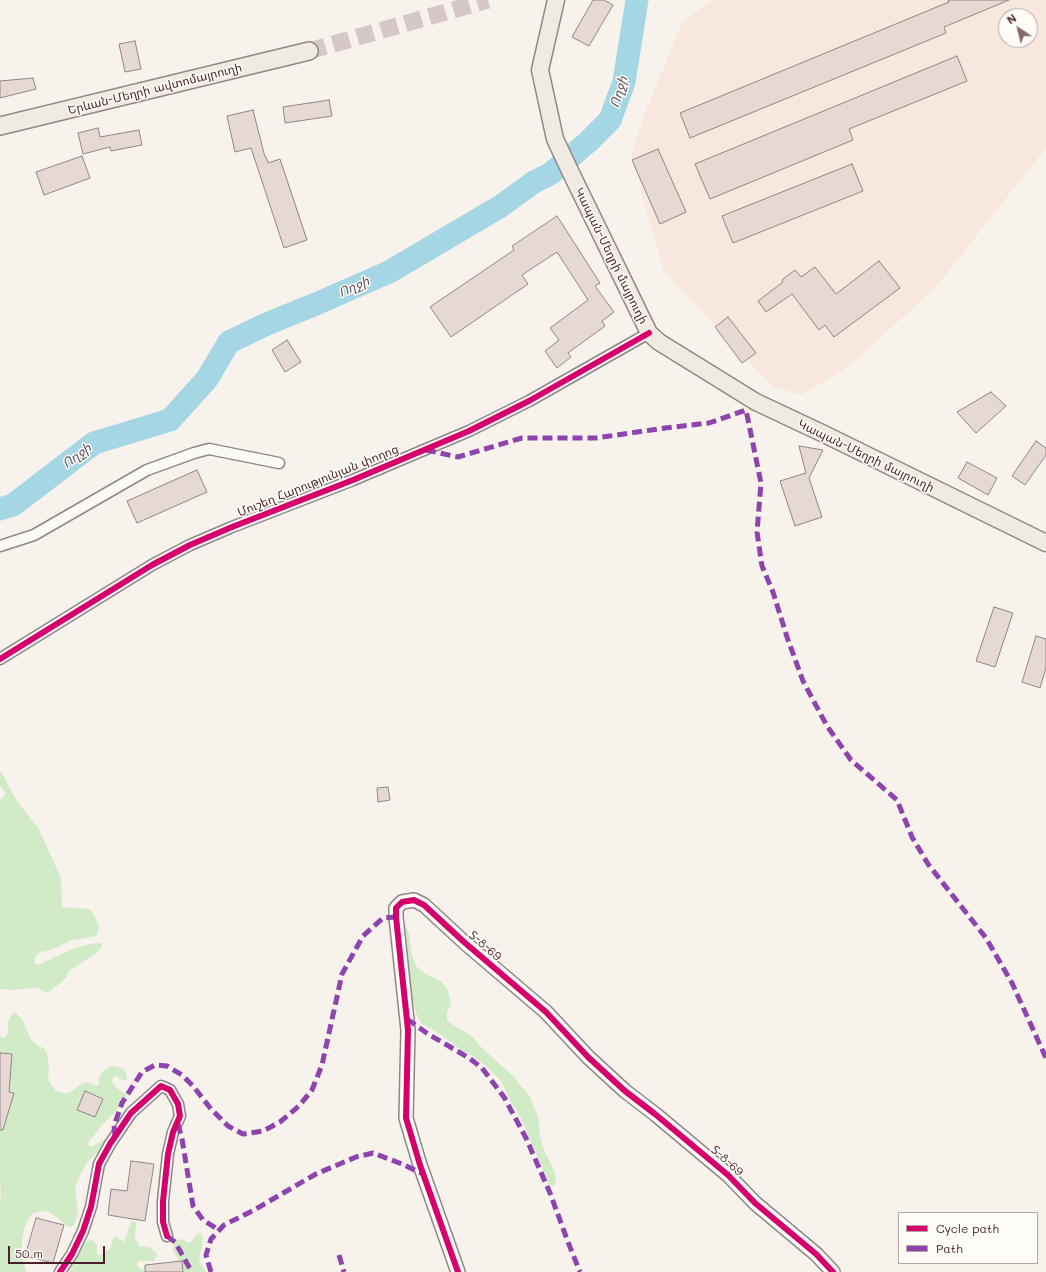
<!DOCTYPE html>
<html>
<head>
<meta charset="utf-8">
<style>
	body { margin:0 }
	#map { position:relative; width:1046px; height:1272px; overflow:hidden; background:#f8f2ed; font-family:Mali,sans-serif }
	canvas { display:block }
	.legend { position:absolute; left:898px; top:1212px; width:140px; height:52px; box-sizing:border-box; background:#fdfcf7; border:1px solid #b5a4a5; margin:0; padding:5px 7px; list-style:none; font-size:12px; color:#4a1f2b }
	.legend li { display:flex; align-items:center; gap:8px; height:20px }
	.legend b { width:20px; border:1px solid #b5a4a5 }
	.north { position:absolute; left:998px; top:8px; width:40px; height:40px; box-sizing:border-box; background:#fdfcf7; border:1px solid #b5a4a5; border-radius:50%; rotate:325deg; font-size:11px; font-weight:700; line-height:16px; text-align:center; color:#4a1f2b }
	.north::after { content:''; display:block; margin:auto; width:14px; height:18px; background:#87696f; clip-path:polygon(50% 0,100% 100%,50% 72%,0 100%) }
	.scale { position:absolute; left:8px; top:1246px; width:97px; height:18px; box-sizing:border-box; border:2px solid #4a1f2b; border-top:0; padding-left:5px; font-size:12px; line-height:14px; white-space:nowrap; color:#4a1f2b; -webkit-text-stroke:3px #fdfcf7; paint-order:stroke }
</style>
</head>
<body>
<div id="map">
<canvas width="1046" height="1272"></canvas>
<ul class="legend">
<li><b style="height:5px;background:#d6006c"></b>Cycle path</li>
<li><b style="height:5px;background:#8e44ad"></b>Path</li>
</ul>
<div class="north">N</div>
<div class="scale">50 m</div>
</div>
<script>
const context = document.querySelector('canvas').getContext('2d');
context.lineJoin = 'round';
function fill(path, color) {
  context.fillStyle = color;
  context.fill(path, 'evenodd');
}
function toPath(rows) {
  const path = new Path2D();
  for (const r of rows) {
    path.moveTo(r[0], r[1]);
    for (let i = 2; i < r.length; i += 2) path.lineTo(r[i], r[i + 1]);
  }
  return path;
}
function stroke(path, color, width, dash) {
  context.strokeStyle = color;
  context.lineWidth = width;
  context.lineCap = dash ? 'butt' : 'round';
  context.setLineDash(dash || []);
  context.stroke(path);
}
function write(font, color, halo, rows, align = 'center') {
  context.font = font + ' Mali,"Noto Sans Armenian",sans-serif';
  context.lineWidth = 3;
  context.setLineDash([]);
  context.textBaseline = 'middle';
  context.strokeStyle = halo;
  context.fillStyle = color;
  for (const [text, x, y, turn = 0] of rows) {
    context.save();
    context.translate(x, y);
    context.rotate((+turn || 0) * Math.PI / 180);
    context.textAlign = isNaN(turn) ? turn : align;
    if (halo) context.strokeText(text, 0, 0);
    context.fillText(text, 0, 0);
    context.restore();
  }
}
const built = toPath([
	[713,0,1046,0,1046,148,935,288,847,368,801,395,772,386,664,271,631,156,647,108,683,21],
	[1006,16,1030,16,1030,40,1006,40]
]);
const green = toPath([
	[0,771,3,775,14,797,38,828,53,860,61,879,62,907,89,909,94,914,99,927,97,934,95,936,82,939,72,940,51,950,40,952,35,957,35,964,38,965,74,948,97,943,101,943,102,946,98,952,69,971,67,974,67,977,58,985,47,993,37,988,33,988,13,990,0,989,0,800,5,795,5,792,0,785],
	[402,926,406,926,409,933,412,955,416,966,426,974,441,981,448,990,451,1005,447,1012,447,1020,453,1025,473,1037,480,1046,514,1077,530,1097,538,1116,540,1136,544,1150,554,1170,556,1180,555,1184,553,1186,550,1185,548,1182,520,1116,512,1104,501,1081,486,1066,471,1055,461,1050,440,1034,421,1023,416,1013,411,995,408,976],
	[15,1012,19,1016,25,1025,30,1038,37,1045,43,1048,47,1053,49,1070,48,1080,56,1091,62,1093,69,1093,80,1085,86,1082,96,1086,99,1085,99,1078,101,1074,109,1067,113,1066,124,1069,127,1076,127,1080,124,1081,116,1076,113,1078,112,1081,113,1084,118,1089,127,1095,125,1102,101,1126,89,1142,88,1145,91,1147,103,1140,106,1140,106,1143,87,1163,78,1179,75,1189,78,1212,74,1225,71,1227,68,1227,50,1212,41,1211,34,1213,29,1218,25,1227,23,1237,21,1250,26,1272,0,1272,0,1201,1,1193,0,1182,0,1036,5,1038,8,1032,8,1022,11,1015],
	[133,1221,136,1223,135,1237,139,1246,150,1247,157,1254,154,1261,139,1261,137,1264,138,1267,148,1272,70,1272,70,1271,85,1242,92,1240,97,1245,97,1255,101,1255,109,1249,115,1236,124,1242,131,1222],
	[200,1233,202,1235,203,1243,199,1260,206,1272,194,1272,192,1270,191,1272,180,1272,178,1260,173,1251,174,1241,181,1239,190,1243,196,1235]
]);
const river = toPath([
	[0,509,13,505,94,443,170,420,207,379,229,342,269,323,316,304,389,272,501,206,534,182,550,174,588,142,610,120,624,82,637,0]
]);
const building = toPath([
	[593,0,604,0,613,5,589,46,572,37,593,0],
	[948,0,1009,0,944,27,946,33,690,138,680,113,949,2,948,0],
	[135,41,141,69,125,72,119,44,135,41],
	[957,56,967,81,849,129,853,140,710,199,695,164,957,56],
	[33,78,36,89,0,98,0,81,33,78],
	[329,100,332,116,285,123,283,107,329,100],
	[253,110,265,157,266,157,268,163,280,159,307,240,284,248,251,148,235,152,227,116,253,110],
	[98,128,100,137,139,130,142,145,111,151,110,147,83,154,78,133,98,128],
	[658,149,686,212,660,224,632,160,658,149],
	[82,156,90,178,44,195,36,172,82,156],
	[852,164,863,191,733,243,722,216,852,164],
	[557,216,600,283,595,286,614,312,602,321,605,326,568,353,571,357,557,368,545,351,559,340,550,328,588,300,557,252,522,275,528,284,451,337,430,307,514,250,512,246,557,216],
	[879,261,900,288,834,337,825,325,819,330,792,294,766,312,758,301,783,282,782,280,795,270,801,277,815,267,836,294,879,261],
	[728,317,756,353,742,363,715,327,728,317],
	[287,340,301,362,285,372,272,350,287,340],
	[991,392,1006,406,976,433,957,412,991,392],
	[1036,441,1046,448,1046,455,1025,485,1012,476,1036,441],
	[799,446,823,450,809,478,822,517,795,526,780,481,806,473,799,446],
	[967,462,997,478,988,495,958,478,967,462],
	[197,470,207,492,137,523,127,501,197,470],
	[994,607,1013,613,995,667,976,661,994,607],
	[1036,636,1046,639,1046,668,1040,688,1022,682,1036,636],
	[388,787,390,800,378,802,377,788,388,787],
	[0,1053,12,1054,9,1092,14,1093,3,1130,0,1130,0,1053],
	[85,1091,103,1099,95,1117,77,1110,85,1091],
	[131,1161,154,1164,145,1221,108,1215,111,1189,127,1191,131,1161],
	[36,1218,64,1225,53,1263,25,1256,36,1218],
	[182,1261,183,1272,145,1272,145,1265,182,1261]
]);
const trunkTunnel = toPath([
	[309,51,488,0]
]);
const minor = toPath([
	[0,546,34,535,147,470,194,453,209,449,279,463],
	[0,659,152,565,190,545,232,527,353,480,469,431,529,401,649,333],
	[60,1272,72,1254,83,1231,91,1207,99,1164,110,1144,131,1113,161,1086,170,1090,178,1104,180,1116,173,1132,168,1154,163,1201,163,1222,167,1236]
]);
const tertiary = toPath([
	[458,1272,420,1165,406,1118,408,1030,396,917,396,908,402,902,414,900,424,905,464,942,546,1012,588,1057,625,1091,655,1114,728,1175,755,1203,816,1254,833,1272]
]);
const primary = toPath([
	[556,0,540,70,555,139,571,173,649,333,659,342,756,402,824,434,1046,543]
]);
const trunk = toPath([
	[0,126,309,51]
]);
const quiet = toPath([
	[426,450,458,457,522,438,596,438,665,428,709,423,746,410,761,483,757,532,762,566,773,592,787,637,803,681,827,726,851,760,897,800,912,837,928,864,986,938,1012,983,1046,1058],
	[407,1019,428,1034,469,1058,482,1068,504,1097,526,1138,550,1193,568,1242,580,1272],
	[178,1124,182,1139,193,1206,203,1220,219,1230],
	[115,1136,114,1126,122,1103,142,1072,155,1065,167,1066,182,1075,193,1086,211,1109,228,1126,243,1134,263,1131,280,1122,299,1106,312,1090,322,1065,342,974,363,936,383,918,396,917],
	[167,1236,175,1242,189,1267,193,1272],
	[339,1255,344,1272],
	[211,1272,206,1255,211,1239,224,1225,254,1210,316,1174,356,1157,373,1153,402,1164,423,1174]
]);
const cycleway = toPath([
	[0,659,152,565,190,545,232,527,353,480,469,431,529,401,649,333],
	[60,1272,72,1254,83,1231,91,1207,99,1164,110,1144,131,1113,161,1086,170,1090,178,1104,180,1116,173,1132,168,1154,163,1201,163,1222,167,1236],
	[458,1272,420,1165,406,1118,408,1030,396,917,396,908,402,902,414,900,424,905,464,942,546,1012,588,1057,625,1091,655,1114,728,1175,755,1203,816,1254,833,1272]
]);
const streetNames = [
	["Երևան-Մեղրի ավտոմայրուղի",155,89,-14],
	["Կապան-Մեղրի մայրուղի",611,256,64],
	["Կապան-Մեղրի մայրուղի",866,456,26],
	["Մուշեղ Հարությունյան փողոց",318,481,-22],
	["Տ-8-69",485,946,41],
	["Տ-8-69",727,1161,42]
];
const waterNames = [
	["Ողջի",619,92,-73],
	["Ողջի",354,287,-24],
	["Ողջի",77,456,-37]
];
fill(built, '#f7e7dd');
fill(green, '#d2ebc7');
stroke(river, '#a4d6e4', 23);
fill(building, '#e6d8d2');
stroke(building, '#918686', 1);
stroke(trunkTunnel, '#d5c8c6', 17, [17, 8]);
stroke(minor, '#918686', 13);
stroke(tertiary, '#918686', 16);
stroke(primary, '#918686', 19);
stroke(trunk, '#918686', 20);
stroke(minor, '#fbfaf7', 10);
stroke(tertiary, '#fbfaf7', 13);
stroke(primary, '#f0ebe1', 16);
stroke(trunk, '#f0ebe1', 17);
stroke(quiet, '#8e44ad', 5, [10, 5]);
stroke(cycleway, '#d6006c', 6);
write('12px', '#4a1f2b', '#fdfcf7', streetNames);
write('italic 13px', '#5a5261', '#fdfcf7', waterNames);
</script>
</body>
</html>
